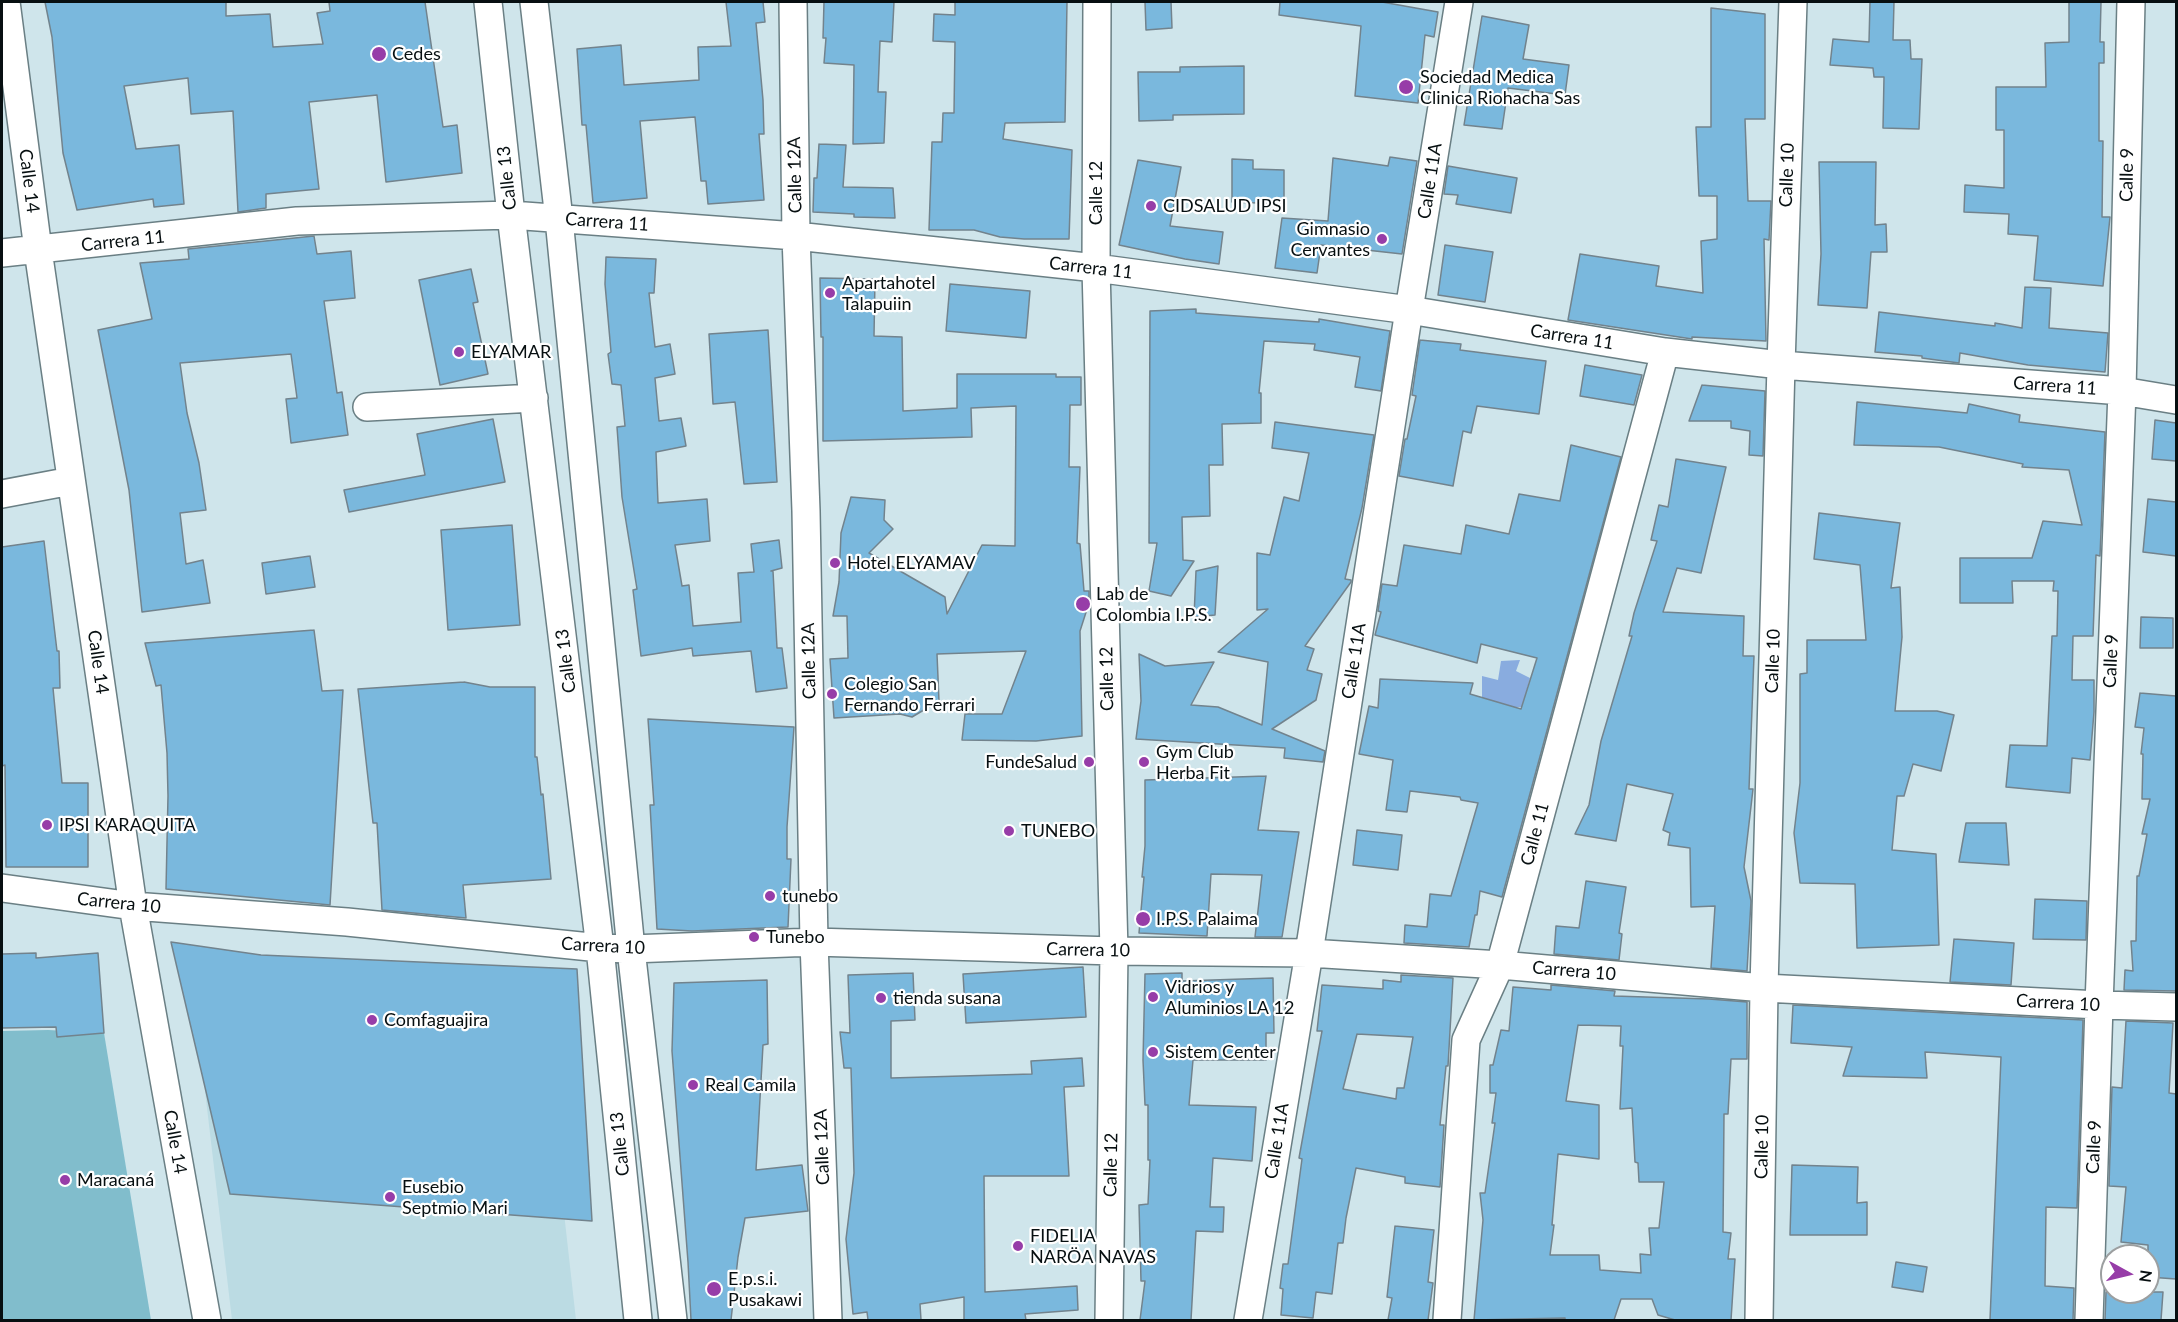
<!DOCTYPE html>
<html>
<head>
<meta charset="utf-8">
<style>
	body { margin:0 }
	#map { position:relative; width:2178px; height:1322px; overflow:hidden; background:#cfe5eb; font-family:Lato,sans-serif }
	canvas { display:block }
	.frame { position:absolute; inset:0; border:3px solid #070f11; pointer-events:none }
	.north { position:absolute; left:2100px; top:1244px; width:60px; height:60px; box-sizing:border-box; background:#fff; border:2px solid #9c9fa0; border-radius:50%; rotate:98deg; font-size:16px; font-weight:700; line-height:24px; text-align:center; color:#070f11 }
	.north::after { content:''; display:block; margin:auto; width:21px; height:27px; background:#973da8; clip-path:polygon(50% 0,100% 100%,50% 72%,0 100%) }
</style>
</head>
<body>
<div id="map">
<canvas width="2178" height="1322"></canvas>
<div class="frame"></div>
<div class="north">N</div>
</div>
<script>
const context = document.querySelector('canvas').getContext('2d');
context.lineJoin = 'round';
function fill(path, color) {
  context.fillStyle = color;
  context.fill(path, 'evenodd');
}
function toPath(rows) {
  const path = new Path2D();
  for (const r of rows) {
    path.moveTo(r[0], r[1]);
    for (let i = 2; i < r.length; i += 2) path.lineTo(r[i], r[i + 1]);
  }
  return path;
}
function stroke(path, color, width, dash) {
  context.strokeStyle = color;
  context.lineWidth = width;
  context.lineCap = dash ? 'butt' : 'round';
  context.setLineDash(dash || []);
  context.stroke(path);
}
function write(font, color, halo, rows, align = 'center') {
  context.font = font + ' Lato,sans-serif';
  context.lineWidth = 4.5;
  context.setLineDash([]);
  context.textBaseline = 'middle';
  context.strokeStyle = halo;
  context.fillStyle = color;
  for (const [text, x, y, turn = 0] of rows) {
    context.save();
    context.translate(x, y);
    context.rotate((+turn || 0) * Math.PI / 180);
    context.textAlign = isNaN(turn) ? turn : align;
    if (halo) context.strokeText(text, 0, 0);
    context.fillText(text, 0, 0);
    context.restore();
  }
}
const built = toPath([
	[547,1061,576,1320,232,1320,203,1074]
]);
const green = toPath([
	[48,1030,104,1033,151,1320,2,1320,2,1031]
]);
const water = toPath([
	[1520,660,1516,671,1530,678,1522,707,1482,707,1482,676,1498,680,1501,661]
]);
const building = toPath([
	[45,2,226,2,226,16,270,14,273,47,323,44,317,13,330,11,329,2,425,2,443,127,457,125,462,173,386,182,377,95,309,102,319,189,266,194,266,208,238,212,233,111,191,114,188,78,124,86,136,149,179,145,184,204,154,207,153,199,77,210,63,153,52,37,45,2],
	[726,2,763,2,765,22,756,23,763,100,764,134,759,134,764,200,708,204,706,181,701,181,695,117,640,121,647,198,593,203,586,125,582,125,577,49,621,45,624,85,699,80,698,47,731,46,726,2],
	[824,2,894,2,892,42,880,41,878,92,886,92,884,143,853,144,854,65,824,63,826,38,823,38,824,2],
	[955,2,1067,2,1065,122,1005,123,1003,139,1072,150,1069,239,1024,239,1000,237,974,230,929,230,932,142,942,142,943,113,954,113,955,42,933,41,934,14,955,15,955,2],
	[1145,2,1171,2,1172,28,1146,30,1145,2],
	[1280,2,1382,2,1438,12,1434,37,1425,35,1418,103,1355,96,1361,26,1279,15,1280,2],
	[1870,2,1894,2,1893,40,1910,40,1911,59,1922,59,1919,129,1883,128,1884,77,1874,77,1873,68,1830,65,1833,39,1869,42,1870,2],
	[2069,2,2101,2,2100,42,2104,42,2104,63,2099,63,2099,141,2103,141,2102,217,2110,217,2103,286,2034,280,2038,236,2008,234,2009,214,1964,212,1965,185,2004,188,2004,130,1996,130,1996,87,2046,87,2045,43,2069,42,2069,2],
	[1711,8,1765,14,1765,119,1745,119,1748,201,1771,201,1769,240,1764,239,1766,341,1692,337,1692,339,1568,320,1580,254,1659,266,1656,286,1703,293,1701,241,1717,239,1717,196,1699,196,1696,127,1711,127,1711,8],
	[1482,16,1529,25,1523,59,1569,65,1565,95,1508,88,1502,129,1464,125,1482,16],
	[1244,66,1244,114,1173,115,1173,120,1139,121,1138,72,1180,72,1180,67,1244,66],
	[819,144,846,145,843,187,893,188,895,218,854,217,854,214,813,212,814,178,817,178,819,144],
	[1390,157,1417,161,1402,254,1321,245,1317,273,1275,268,1282,218,1328,221,1333,158,1388,166,1390,157],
	[1232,159,1253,160,1253,169,1284,170,1284,204,1232,202,1232,159],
	[1138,160,1181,167,1170,226,1223,232,1219,264,1185,259,1119,245,1138,160],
	[1819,162,1876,162,1875,225,1886,224,1887,252,1871,252,1867,308,1818,305,1821,254,1819,162],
	[1448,166,1517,178,1511,213,1456,204,1458,195,1444,194,1448,166],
	[314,236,317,254,351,251,355,298,324,301,337,393,342,392,348,435,291,443,286,399,297,398,291,354,180,363,187,413,199,463,206,510,180,513,186,564,203,560,210,603,142,612,129,490,98,330,152,319,140,263,189,259,188,249,314,236],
	[1445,245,1493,252,1485,302,1438,295,1445,245],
	[606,257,656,259,654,293,649,293,655,347,670,344,675,374,655,378,659,421,681,418,686,446,656,452,658,503,707,499,710,541,675,545,682,586,689,585,693,626,741,622,738,573,754,572,751,544,779,540,782,568,771,571,773,571,777,648,782,648,787,688,756,692,751,651,693,656,692,648,641,656,633,590,637,589,622,497,617,427,625,426,621,385,612,384,608,354,611,352,605,284,606,257],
	[471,269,478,302,473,303,488,374,440,385,419,280,471,269],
	[820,278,875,279,874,336,902,337,903,411,957,408,957,374,1056,374,1056,377,1081,377,1081,405,1070,405,1069,467,1080,467,1077,543,1080,544,1084,591,1089,591,1089,603,1080,631,1082,736,1036,741,962,740,965,714,1002,714,1026,651,937,654,939,701,912,717,900,714,834,718,830,659,848,658,847,616,833,616,839,582,841,533,851,497,885,500,884,520,893,529,869,553,945,597,947,614,982,545,1015,546,1016,406,971,408,972,437,823,441,823,337,821,337,820,278],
	[950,284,1030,291,1026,338,946,331,950,284],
	[2025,287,2051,288,2049,328,2108,333,2105,372,2028,365,1960,353,1959,363,1922,358,1922,356,1875,352,1879,312,1995,326,1995,323,2022,328,2025,287],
	[1196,309,1196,313,1319,322,1319,319,1390,331,1381,391,1355,387,1360,357,1314,350,1315,344,1264,341,1259,393,1261,393,1261,423,1222,424,1223,465,1209,465,1210,516,1182,517,1183,560,1194,561,1171,596,1149,591,1157,543,1149,543,1150,311,1196,309],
	[768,330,777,482,744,484,735,402,713,404,709,334,768,330],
	[1420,340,1461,344,1460,350,1546,361,1539,414,1477,406,1471,433,1463,431,1453,486,1399,476,1405,439,1407,439,1416,396,1412,395,1420,340],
	[1585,365,1642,375,1634,405,1580,396,1585,365],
	[1702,385,1765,391,1763,456,1749,455,1750,431,1731,428,1731,421,1689,421,1702,385],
	[1857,402,1967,413,1969,404,2020,415,2019,422,2105,432,2100,556,2096,555,2093,636,2073,636,2072,680,2094,680,2094,712,2090,760,2072,758,2070,793,2006,787,2010,745,2047,746,2052,636,2057,636,2058,591,2053,591,2054,581,2012,581,2013,603,1960,603,1960,558,2032,558,2043,521,2082,525,2069,470,2022,467,2023,464,1939,447,1854,445,1857,402],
	[493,419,505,482,349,512,344,490,425,475,417,434,493,419],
	[2155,420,2176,423,2176,461,2152,459,2155,420],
	[1275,422,1374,435,1362,508,1345,579,1351,580,1351,582,1305,646,1314,649,1307,670,1322,674,1316,700,1272,729,1325,751,1323,762,1284,758,1285,748,1136,739,1141,701,1139,654,1165,666,1214,662,1191,705,1218,707,1262,725,1268,662,1218,652,1268,609,1257,610,1257,553,1270,555,1284,497,1299,501,1309,453,1272,448,1275,422],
	[1571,445,1621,457,1502,897,1480,891,1477,915,1475,915,1469,947,1404,943,1405,925,1427,927,1430,894,1451,896,1478,803,1461,800,1460,797,1410,791,1407,812,1386,810,1393,760,1359,754,1369,706,1378,708,1380,679,1473,683,1470,694,1521,709,1537,658,1481,644,1477,663,1375,635,1381,612,1378,611,1382,584,1397,586,1404,545,1461,554,1466,525,1509,534,1519,494,1560,501,1571,445],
	[1676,459,1726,467,1701,573,1677,568,1663,612,1744,616,1743,656,1754,656,1749,789,1753,789,1744,867,1751,901,1747,971,1711,968,1715,906,1691,907,1690,848,1668,845,1670,833,1663,830,1673,794,1627,784,1616,841,1575,834,1589,805,1601,741,1632,636,1629,636,1634,613,1657,541,1651,540,1659,505,1668,507,1676,459],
	[2148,499,2176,502,2176,556,2143,552,2148,499],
	[1819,513,1900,523,1891,588,1900,587,1902,637,1895,711,1937,711,1954,715,1941,771,1913,764,1904,796,1897,796,1892,850,1936,854,1939,945,1857,948,1855,884,1800,883,1794,833,1800,783,1800,674,1807,673,1807,640,1866,640,1860,565,1814,559,1819,513],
	[512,525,520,625,448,630,441,530,512,525],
	[44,541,57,651,59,651,60,688,53,688,62,783,88,783,88,867,6,867,5,765,2,766,2,547,44,541],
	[310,556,315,587,266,594,262,563,310,556],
	[1218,566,1215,615,1194,617,1196,571,1218,566],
	[2141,617,2173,618,2173,648,2140,648,2141,617],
	[314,630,322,691,343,690,330,905,166,889,168,796,167,753,161,685,156,686,145,643,314,630],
	[464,682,490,687,535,687,535,757,537,757,541,795,543,794,551,879,463,885,466,918,382,910,377,823,373,823,358,689,464,682],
	[2140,693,2176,696,2176,991,2124,990,2125,970,2133,971,2131,941,2136,941,2137,876,2139,876,2147,834,2142,834,2150,799,2142,799,2143,754,2141,754,2144,728,2135,727,2140,693],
	[648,719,794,727,787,827,787,859,791,859,788,927,692,931,657,929,650,805,654,805,648,719],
	[1266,776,1258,830,1299,832,1282,937,1255,937,1262,875,1211,874,1207,936,1139,933,1144,877,1142,877,1145,846,1145,780,1266,776],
	[1966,823,2006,823,2009,865,1959,862,1966,823],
	[1357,830,1402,835,1398,870,1353,865,1357,830],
	[1586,881,1626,887,1619,933,1622,934,1619,960,1554,954,1556,926,1579,928,1586,881],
	[2035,899,2087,901,2086,940,2033,939,2035,899],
	[1954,939,2014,943,2011,985,1950,982,1954,939],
	[171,942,261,955,577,969,592,1221,230,1194,171,942],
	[36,953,36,958,98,953,104,1033,57,1037,56,1027,2,1028,2,954,36,953],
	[1083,967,1086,1017,966,1023,963,974,1083,967],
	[913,973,915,1020,891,1021,891,1078,1032,1074,1031,1061,1082,1058,1084,1086,1064,1087,1069,1176,984,1176,985,1292,1077,1286,1078,1310,1025,1314,1026,1320,964,1320,964,1297,920,1304,921,1320,868,1320,867,1312,853,1314,846,1239,854,1173,851,1068,844,1068,840,1032,850,1033,848,975,913,973],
	[1182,973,1182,981,1273,978,1274,1033,1266,1033,1266,1060,1193,1060,1189,1105,1256,1107,1252,1161,1213,1158,1210,1207,1224,1207,1223,1232,1196,1231,1191,1320,1140,1320,1145,1281,1141,1281,1139,1205,1148,1204,1150,1160,1148,1160,1148,1105,1145,1105,1143,1060,1145,974,1182,973],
	[1401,975,1453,978,1448,1066,1446,1066,1440,1125,1444,1125,1440,1187,1405,1183,1405,1177,1356,1168,1346,1218,1343,1243,1338,1243,1332,1294,1316,1292,1313,1318,1281,1315,1283,1289,1280,1288,1283,1264,1288,1264,1302,1159,1299,1158,1322,1031,1317,1031,1322,985,1383,989,1383,980,1401,982,1401,975],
	[1357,1034,1413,1037,1404,1088,1397,1088,1396,1099,1343,1089,1357,1034],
	[767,980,768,1044,763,1045,756,1170,802,1165,808,1211,745,1218,738,1257,731,1320,691,1320,688,1262,672,1051,674,983,767,980],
	[1551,985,1615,991,1614,996,1709,999,1747,1002,1747,1059,1731,1059,1728,1114,1724,1114,1723,1232,1731,1233,1728,1259,1735,1259,1731,1320,1675,1320,1658,1315,1652,1299,1621,1299,1614,1320,1565,1320,1565,1318,1474,1320,1483,1220,1480,1193,1485,1193,1495,1123,1492,1123,1496,1093,1490,1093,1490,1065,1493,1065,1501,1030,1509,1031,1513,987,1551,990,1551,985],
	[1578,1025,1621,1026,1620,1046,1623,1046,1620,1109,1632,1108,1635,1162,1638,1163,1639,1182,1664,1182,1659,1228,1649,1228,1651,1255,1640,1254,1641,1273,1600,1270,1599,1255,1550,1255,1554,1225,1552,1225,1558,1154,1599,1159,1599,1105,1566,1101,1578,1025],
	[1793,1005,2083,1020,2077,1208,2046,1207,2045,1286,2074,1288,2073,1320,1990,1320,2001,1057,1925,1052,1927,1078,1843,1076,1852,1047,1791,1043,1793,1005],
	[2126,1021,2173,1023,2169,1093,2176,1094,2176,1279,2148,1277,2148,1245,2121,1242,2126,1187,2109,1186,2112,1087,2122,1088,2126,1021],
	[1792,1165,1858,1167,1857,1203,1867,1202,1867,1235,1790,1235,1792,1165],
	[1395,1226,1434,1230,1428,1282,1433,1283,1428,1320,1388,1320,1392,1298,1387,1297,1395,1226],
	[1896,1262,1927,1267,1923,1292,1892,1287,1896,1262],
	[2106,1292,2163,1292,2161,1320,2105,1320,2106,1292]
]);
const street = toPath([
	[6,2,38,250,133,906,207,1320],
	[488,2,511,215,600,948,638,1320],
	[534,2,559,219,631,949,673,1320],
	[793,2,796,236,806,511,814,942,828,1320],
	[1097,2,1096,268,1114,951,1109,1320],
	[2,253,297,221,511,215,796,236,1096,268,1409,310,1665,352,1781,365,2122,391,2176,400],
	[367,407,534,398],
	[2,494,71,481],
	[2,888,133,906,347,922,600,948,631,949,814,942,1114,951,1309,953,1500,965,1764,988,2099,1005,2176,1007],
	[1248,1320,1309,953,1409,310,1459,2],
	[1447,1320,1466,1040,1500,965,1665,352],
	[1759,1320,1764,988,1781,365,1793,2],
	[2089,1320,2099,1005,2122,391,2131,2]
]);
const markers = [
	[379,54,8,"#973da8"],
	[1406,87,8,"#973da8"],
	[1151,206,6,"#973da8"],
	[1382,239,6,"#973da8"],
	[830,293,6,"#973da8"],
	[459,352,6,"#973da8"],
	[835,563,6,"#973da8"],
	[1083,604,8,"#973da8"],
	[832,694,6,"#973da8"],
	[1089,762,6,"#973da8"],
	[1144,762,6,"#973da8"],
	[47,825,6,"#973da8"],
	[1009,831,6,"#973da8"],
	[770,896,6,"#973da8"],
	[1143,919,8,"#973da8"],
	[754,937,6,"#973da8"],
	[1153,997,6,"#973da8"],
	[881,998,6,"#973da8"],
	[372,1020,6,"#973da8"],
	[1153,1052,6,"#973da8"],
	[693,1085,6,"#973da8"],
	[65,1180,6,"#973da8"],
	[390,1197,6,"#973da8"],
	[1018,1246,6,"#973da8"],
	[714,1289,8,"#973da8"]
];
const poiNames = [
	["Cedes",392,54],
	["Sociedad Medica",1420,77],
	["Clinica Riohacha Sas",1420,98],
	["CIDSALUD IPSI",1163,206],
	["Gimnasio",1370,229,"right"],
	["Cervantes",1370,250,"right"],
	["Apartahotel",842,283],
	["Talapuiin",842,304],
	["ELYAMAR",471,352],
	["Hotel ELYAMAV",847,563],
	["Lab de",1096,594],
	["Colombia I.P.S.",1096,615],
	["Colegio San",844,684],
	["Fernando Ferrari",844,705],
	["Gym Club",1156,752],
	["Herba Fit",1156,773],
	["FundeSalud",1077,762,"right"],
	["IPSI KARAQUITA",59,825],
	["TUNEBO",1021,831],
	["tunebo",782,896],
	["I.P.S. Palaima",1156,919],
	["Tunebo",766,937],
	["Vidrios y",1165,987],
	["Aluminios LA 12",1165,1008],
	["tienda susana",893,998],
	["Comfaguajira",384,1020],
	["Sistem Center",1165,1052],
	["Real Camila",705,1085],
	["Maracaná",77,1180],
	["Eusebio",402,1187],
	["Septmio Mari",402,1208],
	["FIDELIA",1030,1236],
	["NARÖA NAVAS",1030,1257],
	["E.p.s.i.",728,1279],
	["Pusakawi",728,1300]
];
const streetNames = [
	["Calle 12A",795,175,-91],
	["Calle 10",1787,175,-88],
	["Calle 9",2127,175,-89],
	["Calle 13",507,178,-96],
	["Calle 14",29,181,83],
	["Calle 11A",1430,181,-81],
	["Calle 12",1096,193,-90],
	["Carrera 11",607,222,4],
	["Carrera 11",123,241,-6],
	["Carrera 11",1091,268,7],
	["Carrera 11",1572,337,9],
	["Carrera 11",2055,386,4],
	["Calle 13",566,661,-97],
	["Calle 12A",809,661,-91],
	["Calle 11A",1354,661,-81],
	["Calle 10",1773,661,-88],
	["Calle 9",2111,661,-88],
	["Calle 14",98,662,82],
	["Calle 12",1107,679,-91],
	["Calle 11",1535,834,-75],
	["Carrera 10",119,903,6],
	["Carrera 10",603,946,3],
	["Carrera 10",1088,950,1],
	["Carrera 10",1574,971,5],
	["Carrera 10",2058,1003,3],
	["Calle 11A",1277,1141,-81],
	["Calle 14",175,1142,80],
	["Calle 13",620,1144,-96],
	["Calle 12A",822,1147,-92],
	["Calle 10",1762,1147,-89],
	["Calle 9",2094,1147,-88],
	["Calle 12",1111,1165,-89]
];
fill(built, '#bbdbe3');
fill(green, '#81bdcc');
fill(water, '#89acdf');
fill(building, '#7ab8dd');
stroke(building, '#72838d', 1.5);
stroke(street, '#6a7f84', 30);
stroke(street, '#fff', 27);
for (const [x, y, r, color] of markers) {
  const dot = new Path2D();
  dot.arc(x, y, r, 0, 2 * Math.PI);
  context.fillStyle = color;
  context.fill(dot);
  stroke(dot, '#fff', 2);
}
write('18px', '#070f11', '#fff', poiNames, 'left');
write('18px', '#070f11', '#fff', streetNames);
</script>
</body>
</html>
